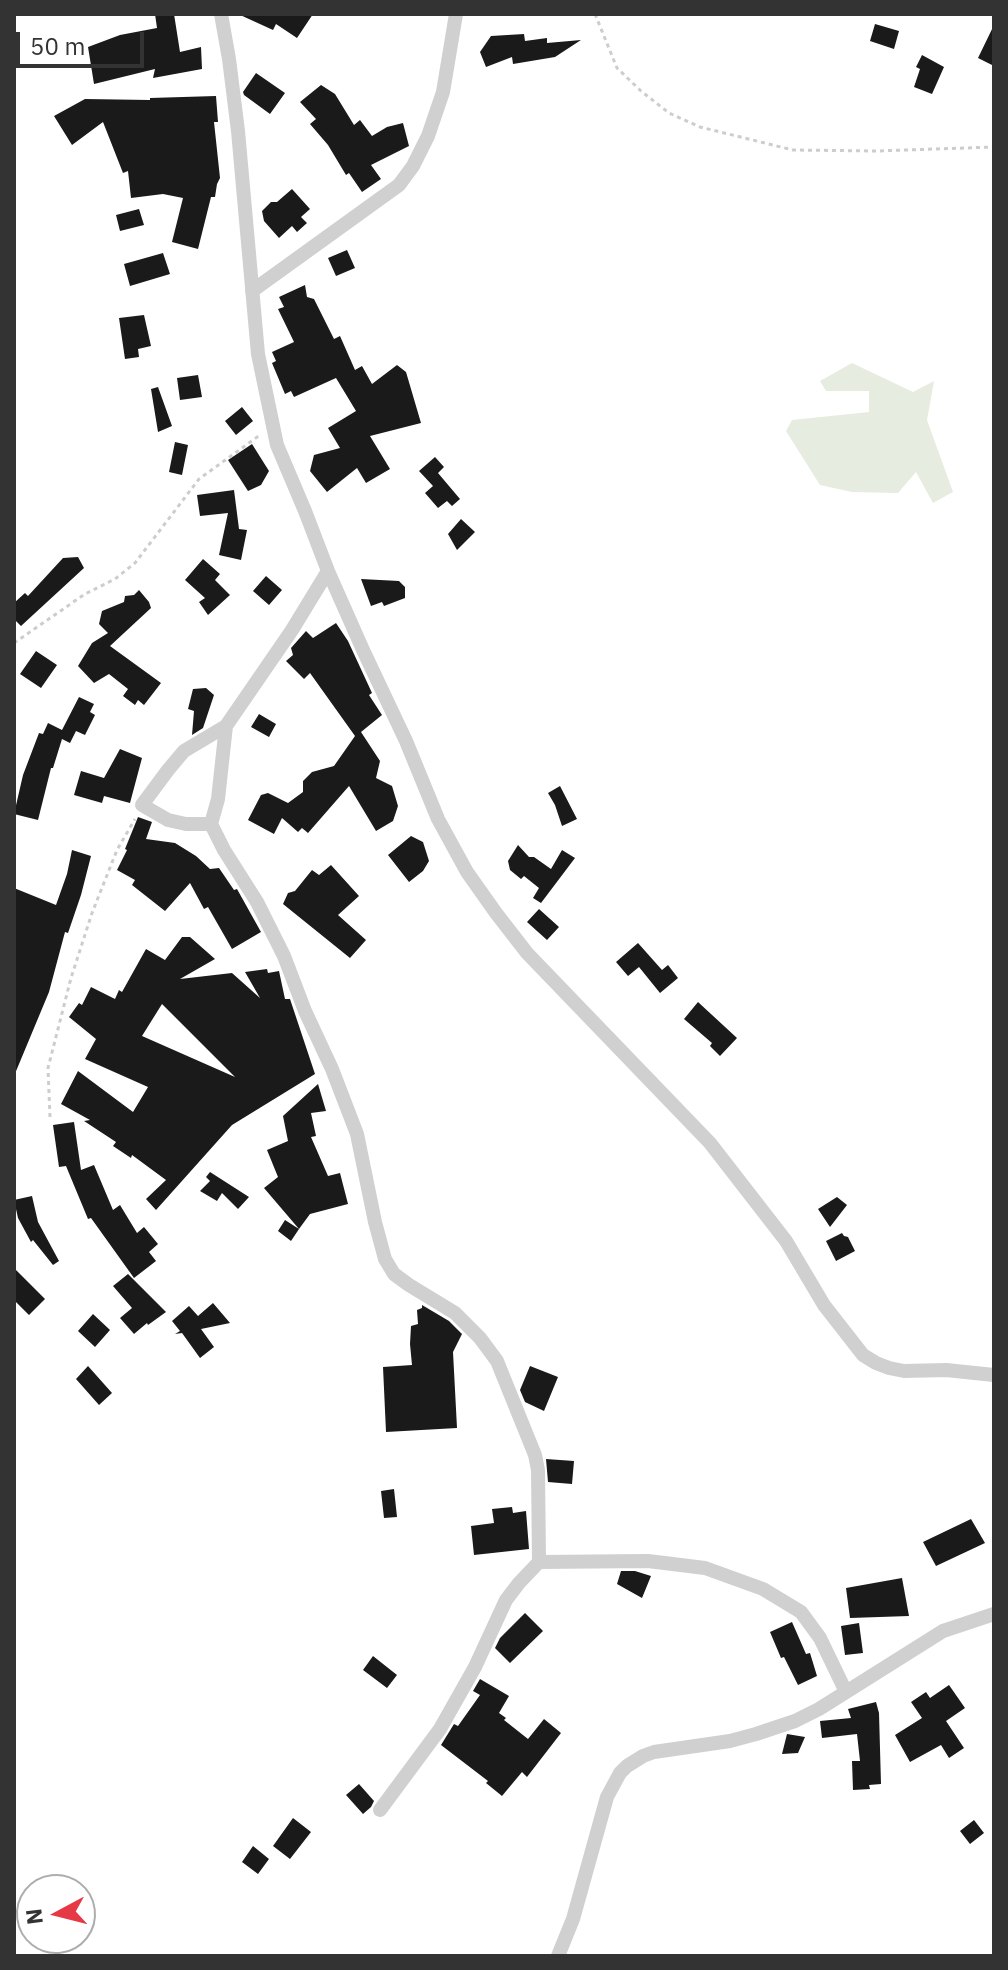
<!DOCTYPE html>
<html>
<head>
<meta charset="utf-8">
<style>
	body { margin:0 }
	#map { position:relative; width:1008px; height:1970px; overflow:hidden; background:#fff; font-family:"IBM Plex Sans",sans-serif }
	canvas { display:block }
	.frame { position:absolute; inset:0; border:16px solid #333; pointer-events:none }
	.north { position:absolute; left:16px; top:1874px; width:80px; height:80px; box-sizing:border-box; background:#fff; border:2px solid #adadad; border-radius:50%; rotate:263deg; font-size:22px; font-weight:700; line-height:32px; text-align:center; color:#333 }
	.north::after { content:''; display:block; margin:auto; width:28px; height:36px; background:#e63946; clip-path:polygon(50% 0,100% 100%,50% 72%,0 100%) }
	.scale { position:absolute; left:16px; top:32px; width:128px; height:36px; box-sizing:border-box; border:4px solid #333; border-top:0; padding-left:10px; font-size:24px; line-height:28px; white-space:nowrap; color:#333; -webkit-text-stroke:6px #fff; paint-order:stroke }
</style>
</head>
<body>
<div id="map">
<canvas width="1008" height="1970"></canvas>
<div class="frame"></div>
<div class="north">N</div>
<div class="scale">50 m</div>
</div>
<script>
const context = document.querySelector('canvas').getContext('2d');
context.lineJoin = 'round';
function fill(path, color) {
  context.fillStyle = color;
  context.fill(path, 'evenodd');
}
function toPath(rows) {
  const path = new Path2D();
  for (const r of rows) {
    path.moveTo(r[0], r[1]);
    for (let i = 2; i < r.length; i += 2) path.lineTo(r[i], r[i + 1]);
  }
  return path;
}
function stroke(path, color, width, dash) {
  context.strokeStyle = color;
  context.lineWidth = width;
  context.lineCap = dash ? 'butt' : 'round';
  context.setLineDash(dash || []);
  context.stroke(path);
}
const green = toPath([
	[852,363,913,392,934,381,927,420,953,492,933,503,916,472,898,493,852,492,820,485,786,431,792,420,869,412,869,391,826,391,820,381]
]);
const building = toPath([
	[155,14,174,14,180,52,201,47,202,69,153,78,155,69,94,84,88,47,120,35,157,28],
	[238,14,313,14,297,38,276,24,273,30],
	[875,24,899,31,894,49,870,41],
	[994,25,994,66,978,58],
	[524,34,525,41,547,38,547,43,581,40,555,57,513,64,512,57,486,67,480,52,491,36],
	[922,55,944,67,932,94,914,87,920,69,916,67],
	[256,73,285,93,270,114,244,95,243,92],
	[321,85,335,94,354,125,360,120,372,136,387,127,403,123,409,146,371,165,381,179,362,192,349,173,346,175,328,145,310,124,316,119,300,102],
	[216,96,218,122,214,122,220,178,217,184,215,197,211,197,198,249,172,242,183,198,163,194,131,198,128,171,123,173,103,122,72,145,54,116,85,99,150,100,150,98],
	[292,189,310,209,301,217,307,223,297,232,292,226,279,238,264,221,262,211,271,202,277,202],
	[139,209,144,225,120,231,116,215],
	[347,250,355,268,336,276,328,258],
	[163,253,170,274,130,286,124,264],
	[305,285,307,297,314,299,334,339,340,336,355,370,362,366,372,384,397,365,406,372,421,423,370,436,390,469,366,483,357,468,327,492,310,471,314,455,340,448,328,428,356,411,336,378,294,397,291,391,285,394,272,363,276,361,272,352,294,342,278,309,284,307,279,297],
	[144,315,151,346,138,349,139,357,125,359,119,318],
	[198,375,202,397,180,400,177,378],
	[158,387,172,426,158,432,151,389],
	[242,407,253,421,236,435,225,421],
	[175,442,188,445,182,475,169,472],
	[252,444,269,471,261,485,248,491,228,460],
	[435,457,444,467,438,473,460,499,452,506,447,501,438,508,425,493,433,486,419,471],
	[234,490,239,529,247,530,241,560,219,555,228,513,200,516,197,495],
	[461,519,475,532,457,550,448,534],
	[78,557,84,568,21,626,14,619,14,603,25,593,28,596,63,558],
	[203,559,220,574,215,580,230,595,208,615,199,602,205,598,185,580],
	[266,576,282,590,269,605,253,591],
	[361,579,399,581,405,587,405,598,384,606,382,602,371,606],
	[139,590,149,602,151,608,110,646,161,683,144,705,138,700,135,705,123,696,128,689,109,674,94,683,78,666,92,643,108,633,99,624,102,611,124,602,125,596,134,595],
	[336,623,348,641,372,693,369,695,382,715,361,732,380,761,376,778,392,786,398,806,393,821,376,831,349,786,308,833,302,828,298,832,282,818,274,834,248,820,261,795,268,793,288,803,303,792,303,781,312,772,334,766,355,736,310,673,304,679,286,661,293,655,291,648,306,631,313,638],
	[36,651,57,665,41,688,20,674],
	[206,688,214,695,203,728,192,735,194,711,188,709,193,689],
	[79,697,94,704,90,712,95,715,85,735,76,731,70,743,62,739,53,768,51,768,38,820,14,814,23,775,39,733,43,734,48,723,62,730],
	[259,714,276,724,269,737,251,727],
	[120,749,142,758,130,803,104,796,102,803,74,795,81,771,104,778],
	[560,786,577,819,562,826,555,805,548,793],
	[138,817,152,822,146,839,175,843,196,856,210,869,219,868,234,890,237,889,261,932,232,949,208,907,204,909,190,883,165,911,132,885,135,880,117,870,127,850,125,849],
	[411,836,423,842,429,861,423,871,409,882,388,855],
	[518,845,529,857,534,857,551,869,562,850,575,858,541,903,533,898,539,888,524,876,521,879,510,870,508,861],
	[72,850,91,856,81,895,68,933,65,932,49,992,14,1076,14,888,56,905,67,874],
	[331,865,359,896,338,915,366,940,350,958,283,904,288,893,295,891,312,870,319,875],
	[539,909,559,927,547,940,527,922],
	[182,937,190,937,215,959,180,979,232,973,260,998,245,972,267,969,268,973,279,971,285,999,290,999,315,1074,232,1125,156,1210,146,1199,166,1180,132,1155,131,1158,113,1146,116,1142,84,1121,90,1120,61,1104,78,1071,133,1112,148,1087,85,1059,96,1039,69,1017,79,1003,82,1005,91,987,115,999,119,990,122,992,146,949,165,960],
	[162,1004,235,1077,142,1036],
	[638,943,662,970,668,965,678,978,660,993,639,967,628,976,616,962],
	[698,1002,737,1038,720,1056,710,1046,712,1043,684,1019],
	[318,1084,326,1111,311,1113,316,1136,311,1137,328,1176,340,1173,348,1204,310,1214,299,1229,264,1188,278,1177,267,1150,288,1141,283,1116],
	[74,1122,81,1170,94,1165,113,1210,120,1205,137,1233,144,1227,158,1244,149,1252,156,1261,134,1278,91,1218,88,1219,66,1166,59,1167,53,1125],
	[210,1172,249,1197,238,1209,222,1193,217,1201,200,1191,210,1181,206,1177],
	[32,1196,38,1222,59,1261,53,1265,33,1240,31,1242,18,1218,14,1200],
	[837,1197,847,1205,830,1227,818,1209],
	[285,1220,299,1229,291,1241,278,1231],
	[842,1233,844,1236,848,1237,855,1251,836,1261,826,1241],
	[14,1268,45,1299,29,1315,14,1300],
	[128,1274,166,1312,148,1325,147,1323,134,1334,120,1318,132,1308,113,1286],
	[213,1303,230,1323,201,1329,214,1347,200,1358,182,1333,175,1334,180,1331,172,1321,189,1306,198,1316],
	[422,1305,449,1321,462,1334,453,1352,457,1428,386,1432,383,1367,412,1365,410,1344,411,1326,418,1324,417,1310,422,1308],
	[93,1314,110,1330,95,1347,78,1331],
	[88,1366,112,1393,99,1405,76,1379],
	[530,1366,558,1377,544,1411,525,1402,520,1390],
	[546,1459,574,1461,572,1484,548,1482],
	[394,1489,397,1517,384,1518,381,1491],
	[512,1507,513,1513,526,1511,529,1549,474,1555,471,1526,494,1523,492,1509],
	[971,1519,985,1543,936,1566,923,1542],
	[621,1571,635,1571,651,1576,642,1598,617,1584],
	[902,1578,909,1616,850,1618,846,1588],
	[525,1613,543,1631,510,1663,495,1648,500,1638],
	[792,1622,806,1654,810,1653,817,1676,798,1685,784,1657,781,1658,770,1632],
	[859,1623,863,1653,845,1655,841,1626],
	[373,1656,397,1675,387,1688,363,1670],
	[480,1679,509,1696,499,1713,506,1718,504,1720,528,1739,544,1719,561,1733,527,1777,522,1772,502,1796,486,1783,488,1781,441,1745,454,1724,458,1726,480,1695,473,1691],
	[949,1685,965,1708,946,1721,964,1748,949,1758,941,1745,910,1762,895,1735,922,1718,911,1702,926,1692,930,1698],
	[876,1702,879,1713,881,1784,869,1785,870,1789,853,1790,852,1761,860,1761,857,1734,822,1738,820,1721,851,1718,848,1709],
	[787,1734,805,1737,798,1753,782,1754],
	[359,1784,374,1801,371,1807,363,1814,346,1795],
	[293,1818,311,1832,290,1859,273,1846],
	[974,1820,984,1833,970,1844,960,1831],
	[253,1846,269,1859,258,1874,242,1862]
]);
const path = toPath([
	[595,14,617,68,641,91,669,113,700,127,793,150,877,151,994,147],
	[14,643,85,594,115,579,135,563,199,479,260,435],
	[50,1117,48,1068,71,978,92,913,117,850,135,819]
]);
const minor = toPath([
	[221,14,229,59,238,131,258,354,277,445,305,511,328,571,363,650,406,741,438,819,467,872,496,913,527,953,710,1143,786,1241,824,1305,863,1355,876,1363,889,1368,904,1371,946,1370,994,1375],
	[252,291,399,185,413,166,428,136,443,92,456,14],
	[226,726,218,799,211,824,224,850,257,902,284,956,305,1011,332,1069,357,1134,375,1222,385,1259,394,1274,409,1285,455,1313,480,1338,497,1361,535,1455,538,1470,539,1562],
	[211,824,186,824,168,820,142,805,168,770,184,751,226,726,292,630,328,571],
	[380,1810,440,1729,475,1667,506,1600,519,1583,539,1562,648,1561,705,1568,763,1589,801,1612,820,1638,846,1692],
	[558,1956,573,1919,607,1797,620,1773,627,1766,643,1756,654,1752,730,1741,756,1734,795,1721,819,1709,943,1631,994,1614]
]);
fill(green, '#e6ecdf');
fill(building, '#1a1a1a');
stroke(path, '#cdcdcd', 3, [4, 4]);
stroke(minor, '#d0d0d0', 14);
</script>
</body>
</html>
